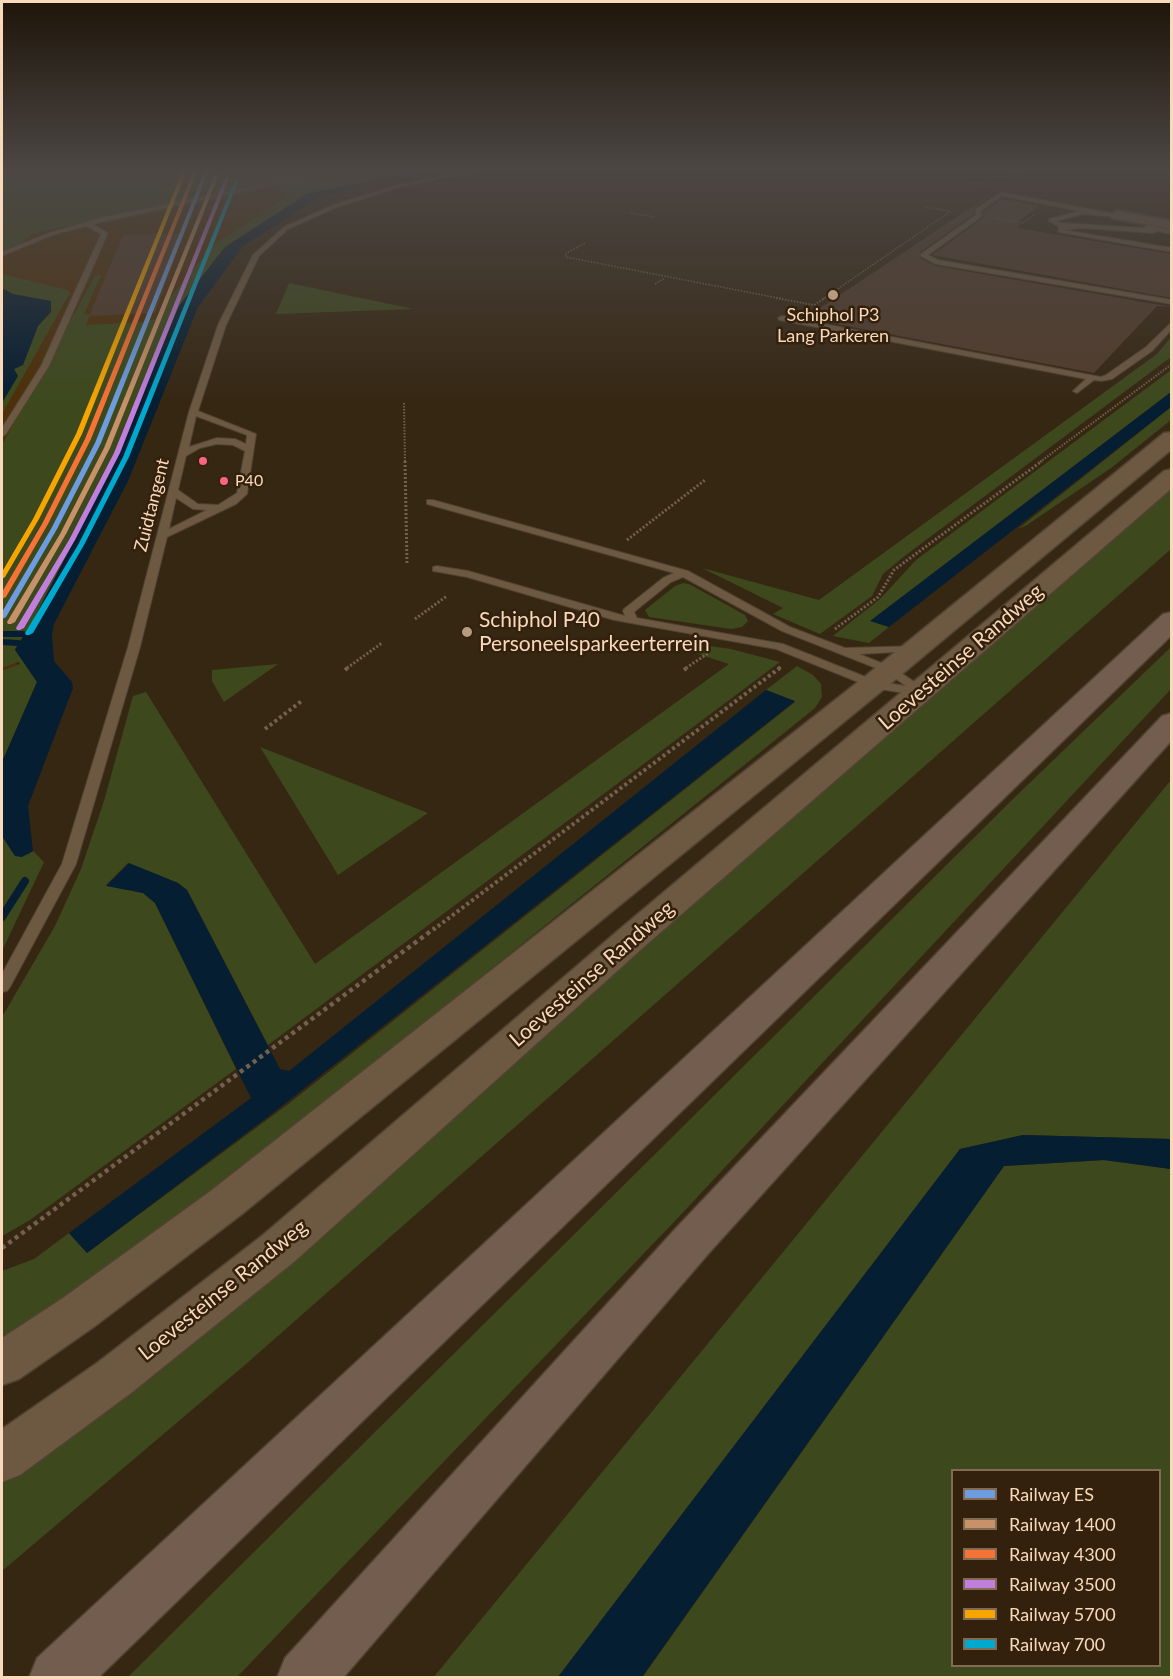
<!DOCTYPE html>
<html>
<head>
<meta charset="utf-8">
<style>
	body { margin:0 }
	#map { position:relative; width:1173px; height:1679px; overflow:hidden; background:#362713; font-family:Lato,sans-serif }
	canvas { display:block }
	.frame { position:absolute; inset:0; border:3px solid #f9d9bb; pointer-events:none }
	.legend { position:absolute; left:951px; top:1469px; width:210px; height:198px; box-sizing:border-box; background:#34210d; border:2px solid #836b53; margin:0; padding:8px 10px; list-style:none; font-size:18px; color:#f9d9bb }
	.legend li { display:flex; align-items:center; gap:12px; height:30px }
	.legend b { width:30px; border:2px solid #836b53 }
</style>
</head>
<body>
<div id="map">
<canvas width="1173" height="1679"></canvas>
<div class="frame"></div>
<ul class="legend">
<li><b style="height:8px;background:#6d9de0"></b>Railway ES</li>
<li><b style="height:8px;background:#c7916a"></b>Railway 1400</li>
<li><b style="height:8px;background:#f57335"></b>Railway 4300</li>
<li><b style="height:8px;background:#c07fdc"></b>Railway 3500</li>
<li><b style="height:8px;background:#f7a600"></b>Railway 5700</li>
<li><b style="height:8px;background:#00a9ce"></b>Railway 700</li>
</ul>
</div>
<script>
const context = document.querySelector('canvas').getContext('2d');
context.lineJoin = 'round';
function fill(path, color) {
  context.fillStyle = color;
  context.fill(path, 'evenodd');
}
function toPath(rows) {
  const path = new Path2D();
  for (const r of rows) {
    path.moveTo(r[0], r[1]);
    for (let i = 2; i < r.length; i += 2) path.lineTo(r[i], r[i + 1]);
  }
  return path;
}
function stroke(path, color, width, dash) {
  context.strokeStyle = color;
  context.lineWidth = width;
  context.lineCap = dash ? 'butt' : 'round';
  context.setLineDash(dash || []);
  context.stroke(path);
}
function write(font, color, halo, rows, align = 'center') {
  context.font = font + ' Lato,sans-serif';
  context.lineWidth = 5;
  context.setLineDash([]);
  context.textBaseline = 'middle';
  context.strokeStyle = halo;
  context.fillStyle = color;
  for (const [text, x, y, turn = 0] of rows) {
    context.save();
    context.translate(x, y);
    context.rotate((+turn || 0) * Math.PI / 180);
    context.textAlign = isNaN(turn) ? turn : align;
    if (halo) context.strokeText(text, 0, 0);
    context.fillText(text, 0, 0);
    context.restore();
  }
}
const built = toPath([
	[2,170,421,170,307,194,225,245,161,324,97,497,7,652,30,679,2,764]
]);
const green = toPath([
	[41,170,327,170,34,233,20,244,2,251,2,177],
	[360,170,420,170,307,194,225,247,179,306,109,472,34,619,15,649,37,682,2,762,2,671,20,664,18,662,2,668,2,632,8,632,2,631,2,445,95,276,101,275,84,314,90,315,86,325,146,322,157,318,159,311,212,246,291,194,270,188,101,224,112,219,298,180],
	[2,274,68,290,70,293,2,414,2,402,14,369,23,365,38,326,51,312,50,301,13,294,2,288],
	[289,283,413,309,276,314],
	[1171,337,1171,357,902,558,883,574,872,596,820,634,773,614,783,608,702,568,819,600,1157,354],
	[1171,370,1171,392,871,621,889,627,869,643,833,636,880,599,916,560],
	[1171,407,1171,420,1111,468,1027,525,1018,529],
	[1171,488,1171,549,246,1364,2,1571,2,1473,41,1447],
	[683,583,689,584,745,615,748,621,742,627,731,629,649,617,645,610,675,586],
	[649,638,731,649,780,662,268,1045,187,890,178,883,128,863,106,885,143,893,155,903,236,1069,30,1220,2,1236,2,1017,55,926,81,869,104,801,133,696,146,692,315,964,729,664],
	[1171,647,1171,689,674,1222,237,1677,128,1677,1014,798],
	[278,664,224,702,212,681,212,670],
	[797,666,813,675,821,684,822,697,815,708,81,1299,2,1352,2,1271,34,1259,69,1233,87,1253,287,1105,795,702,766,690],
	[260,747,428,813,338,875],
	[1171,780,1171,1139,1023,1135,960,1149,558,1677,433,1678],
	[2,836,15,856,29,854,33,851,44,862,2,951],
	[1104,1160,1171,1169,1171,1677,642,1678,1004,1166],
	[952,1470,1160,1470,1160,1666,952,1666]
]);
const water = toPath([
	[420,170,441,170,321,196,243,246,198,307,128,481,54,624,52,634,54,661,72,682,73,688,28,806,33,851,22,857,15,856,2,836,2,762,37,682,15,650,34,619,109,472,179,306,225,247,307,194],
	[2,288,13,294,51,301,51,312,38,326,23,365,14,369,18,376,2,403],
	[1171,392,1171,407,889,627,870,621],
	[766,690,795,701,273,1113,87,1253,69,1233,251,1098,155,903,143,893,106,886,129,863,178,883,187,890,280,1069,289,1071],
	[1023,1135,1171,1139,1171,1169,1104,1160,1004,1166,642,1677,558,1677,960,1149]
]);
const streamFar1 = toPath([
	[2,634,23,634],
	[2,642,18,643]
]);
const stream = toPath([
	[2,917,25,881]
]);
const building = toPath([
	[987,197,989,197,975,207,974,214,920,252,920,258,936,266,1172,307,1157,306,1094,373,805,318],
	[1002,199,1040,206,1016,223,1021,224,1017,228,1172,254,1172,298,932,255,982,219,983,212],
	[184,233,155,313,89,316,123,235]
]);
const pathFar4 = toPath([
	[996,176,1006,177],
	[1008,179,1022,170],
	[974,183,988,185],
	[924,207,950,211],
	[631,213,655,217],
	[996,218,1023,223,1034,215],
	[585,243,565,254,566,257,783,299],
	[655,284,665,278],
	[823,299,951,211]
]);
const pathFar3 = toPath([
	[776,298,814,305,825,298],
	[404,403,405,462],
	[1040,462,1172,364]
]);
const pathFar2 = toPath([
	[405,461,407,564],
	[627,540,705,480],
	[415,619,447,596],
	[835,629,878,597,894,570,1042,461],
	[347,668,382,643],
	[686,668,710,652],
	[779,668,782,666]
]);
const pathFar1 = toPath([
	[345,670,349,667],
	[684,670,688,667],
	[265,729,303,700],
	[433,930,781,667]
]);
const path = toPath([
	[2,1248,435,928]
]);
const service = toPath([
	[331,170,340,170,93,224,108,233,49,366,6,434,2,437,2,428,41,366,101,234,86,226,53,235,4,255,2,256,2,252,49,233,104,217,331,170],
	[470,170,479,170,401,187,337,207,288,229,259,256,226,325,198,411,256,434,247,494,236,504,167,537,140,647,76,864,10,987,7,991,2,992,2,974,62,864,128,647,189,412,218,325,253,255,284,227,333,205,398,185,470,170],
	[196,416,247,435,246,444,235,439,217,438,189,447,196,416],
	[217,444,233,445,245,451,237,493,218,505,198,504,178,490,186,456,200,448,217,444],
	[176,498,193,509,207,510,169,529,176,498],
	[1001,192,1120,215,1117,217,1083,214,1056,221,1060,223,1145,228,1144,227,1147,225,1172,230,1172,234,1157,231,1154,233,1082,228,1064,230,1172,248,1172,252,1058,232,1059,227,1049,221,1049,219,1080,211,1002,196,981,211,981,217,928,255,938,260,1172,300,1172,304,936,264,921,256,921,254,976,215,976,209,1001,192],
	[782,316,1101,377,1106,375,1146,347,1172,322,1172,329,1152,351,1112,379,1101,381,1094,380,1077,393,1073,391,1086,379,779,320,778,318,782,316],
	[427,500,433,500,688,571,790,627,845,648,919,646,921,648,915,651,859,654,894,668,928,691,926,693,917,695,873,688,776,649,614,620,467,577,433,571,433,567,437,566,468,571,625,616,623,611,624,609,663,578,674,573,427,504,427,500],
	[683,577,782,631,886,672,906,686,876,681,783,644,637,618,634,612,671,582,683,577]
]);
const minor = toPath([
	[1117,211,1172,221,1172,229,1112,218,1110,215,1117,211]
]);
const tertiary = toPath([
	[1172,432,1172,449,883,690,242,1214,95,1326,19,1379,2,1385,2,1338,63,1298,212,1190,863,678,1164,433,1172,432],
	[1172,469,1172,488,646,945,295,1261,131,1393,20,1475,2,1482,2,1429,97,1363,263,1235,620,929,1164,471,1172,469]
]);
const motorway = toPath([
	[1172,612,1172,635,98,1678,29,1678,37,1658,1163,614,1172,612],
	[1172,713,1172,740,709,1253,343,1678,277,1678,285,1658,677,1227,1162,716,1172,713]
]);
const rail1 = toPath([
	[205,170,209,170,101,443,57,529,6,617,2,619,2,612,51,529,95,443,205,170]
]);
const rail2 = toPath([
	[217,173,219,174,110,448,66,534,15,622,11,624,8,624,7,622,60,534,104,448,215,174,217,173]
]);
const rail3 = toPath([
	[194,170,198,170,91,439,48,524,6,597,2,599,2,592,42,524,85,439,194,170]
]);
const rail4 = toPath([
	[227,177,229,178,120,453,75,540,24,628,20,630,17,630,16,628,69,540,114,453,225,178,227,177]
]);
const rail5 = toPath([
	[183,170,187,170,82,434,39,519,5,577,2,579,2,572,33,519,76,434,183,170]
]);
const rail6 = toPath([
	[236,181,238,182,129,457,84,545,33,633,29,635,26,635,25,633,78,545,123,457,234,182,236,181]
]);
const markers = [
	[833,295,6,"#b59b80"],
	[203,461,5,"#fa6682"],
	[224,481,5,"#fa6682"],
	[467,632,6,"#b59b80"]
];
const farBusnames = [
	["P40",235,481]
];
const farPoinames = [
	["Schiphol P3",833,315],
	["Lang Parkeren",833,336]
];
const farStreetnames = [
	["Zuidtangent",152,505,-76]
];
const poiNames = [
	["Schiphol P40",479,620],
	["Personeelsparkeerterrein",479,644]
];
const streetNames = [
	["Loevesteinse Randweg",961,657,-41],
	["Loevesteinse Randweg",592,974,-41],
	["Loevesteinse Randweg",223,1290,-39]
];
fill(built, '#4d2f09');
fill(green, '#3d491d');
fill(water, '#051e32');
stroke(streamFar1, '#051e32', 6);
stroke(stream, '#051e32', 8);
fill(building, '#513c2c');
stroke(service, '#504232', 2);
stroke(minor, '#504232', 4);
stroke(tertiary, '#504232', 3);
stroke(motorway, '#504232', 3);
stroke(pathFar4, '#72614e', 1.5, [1.5, 1.5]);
stroke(pathFar3, '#72614e', 2, [1.5, 1.5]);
stroke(pathFar2, '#72614e', 3, [2, 2]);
stroke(pathFar1, '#72614e', 4, [3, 3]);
stroke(path, '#72614e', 4.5, [4, 4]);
fill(service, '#6d5942');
fill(minor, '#6d5942');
fill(tertiary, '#6d5942');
fill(motorway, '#725d4e');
fill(rail1, '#6d9de0');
fill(rail2, '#c7916a');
fill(rail3, '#f57335');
fill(rail4, '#c07fdc');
fill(rail5, '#f7a600');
fill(rail6, '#00a9ce');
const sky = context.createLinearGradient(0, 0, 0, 405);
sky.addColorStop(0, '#1e150a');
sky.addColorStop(0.42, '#4c4744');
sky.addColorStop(1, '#4c474400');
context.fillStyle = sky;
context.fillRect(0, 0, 1173, 405);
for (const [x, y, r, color] of markers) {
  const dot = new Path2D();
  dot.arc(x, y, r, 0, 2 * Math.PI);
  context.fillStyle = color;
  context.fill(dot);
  stroke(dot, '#34210d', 2);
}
write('16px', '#f9d9bb', '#34210d', farBusnames, 'left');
write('18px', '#f9d9bb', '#34210d', farPoinames);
write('18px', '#f9d9bb', '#34210d', farStreetnames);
write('21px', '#f9d9bb', '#34210d', poiNames, 'left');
write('21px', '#f9d9bb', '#34210d', streetNames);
</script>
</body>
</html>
